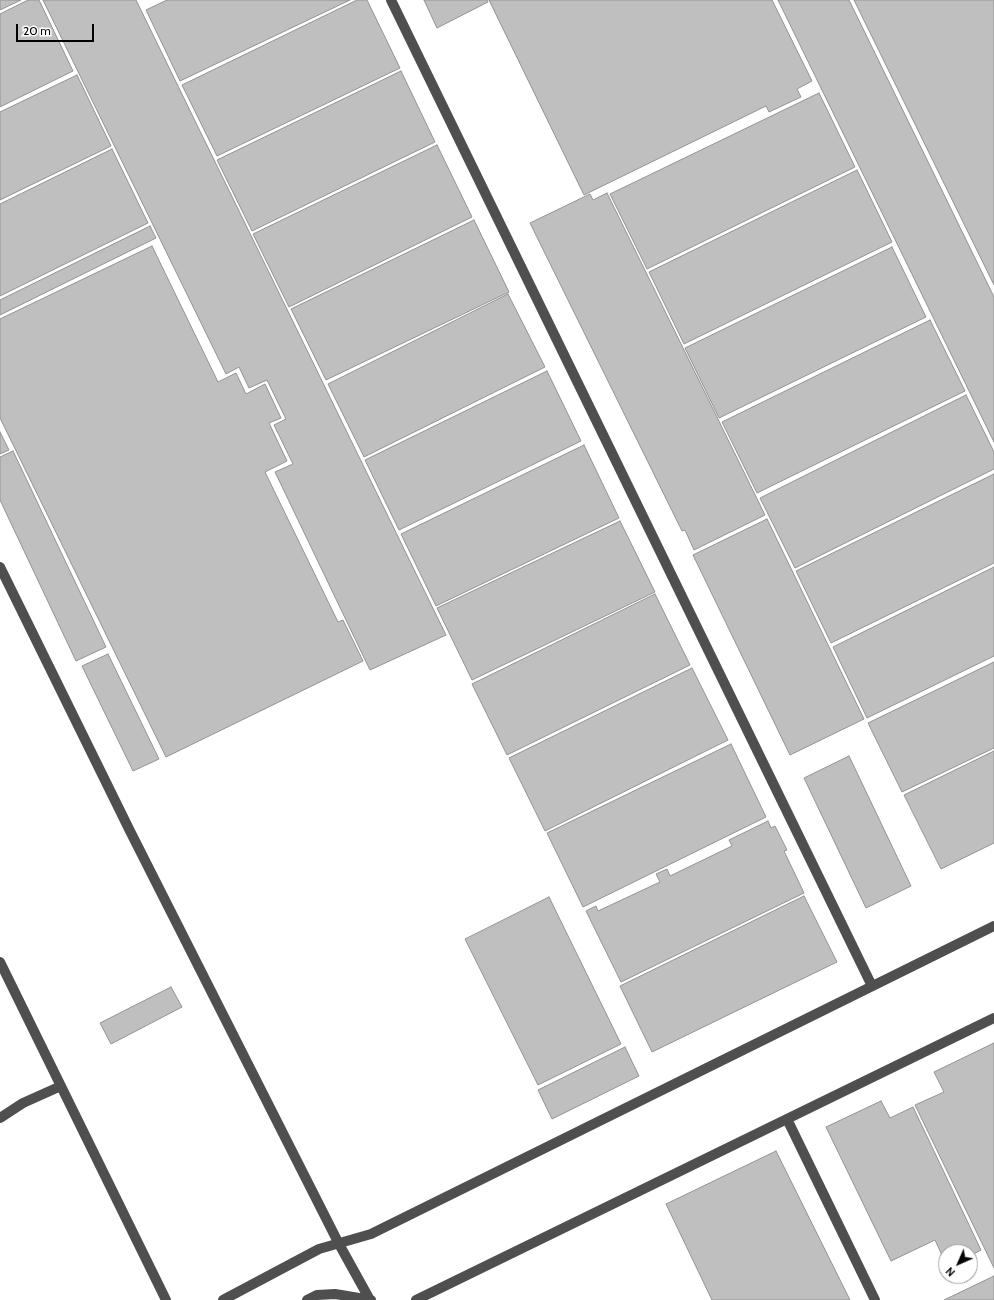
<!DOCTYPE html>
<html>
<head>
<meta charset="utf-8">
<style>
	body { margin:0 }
	#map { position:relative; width:994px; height:1300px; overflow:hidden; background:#fff; font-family:Cabin,sans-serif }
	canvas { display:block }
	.north { position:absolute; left:938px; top:1244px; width:40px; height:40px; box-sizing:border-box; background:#fff; border:1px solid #999; border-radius:50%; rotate:225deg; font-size:11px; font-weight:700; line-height:16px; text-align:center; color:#000 }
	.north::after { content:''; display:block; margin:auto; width:14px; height:18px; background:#000; clip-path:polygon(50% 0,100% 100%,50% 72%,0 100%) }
	.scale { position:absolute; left:16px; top:24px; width:78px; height:18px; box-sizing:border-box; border:2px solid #000; border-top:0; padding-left:5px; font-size:12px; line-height:14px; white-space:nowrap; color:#000; -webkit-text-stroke:3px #fff; paint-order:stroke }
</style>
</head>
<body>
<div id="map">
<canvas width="994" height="1300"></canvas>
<div class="north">N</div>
<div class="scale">20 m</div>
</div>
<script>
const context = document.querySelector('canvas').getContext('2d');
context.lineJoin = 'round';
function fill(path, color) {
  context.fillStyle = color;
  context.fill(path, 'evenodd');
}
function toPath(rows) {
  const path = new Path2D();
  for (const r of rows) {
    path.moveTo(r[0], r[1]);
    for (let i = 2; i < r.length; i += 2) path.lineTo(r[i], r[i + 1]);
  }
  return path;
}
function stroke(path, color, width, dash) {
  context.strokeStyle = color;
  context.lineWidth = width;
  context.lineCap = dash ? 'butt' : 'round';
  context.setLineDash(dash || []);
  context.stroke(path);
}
const building = toPath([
	[0,0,21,0,0,10,0,0],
	[28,0,39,0,73,71,0,107,0,14,28,0],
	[43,0,136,0,446,635,370,670,275,472,293,464,274,425,286,419,267,380,249,388,239,367,226,374,43,0],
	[167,0,350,0,180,81,146,10,167,0],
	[357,0,367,0,400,68,217,156,182,85,357,0],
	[424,0,487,0,488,2,437,28,424,0],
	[489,0,772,0,812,81,797,89,801,97,769,112,766,106,584,195,489,0],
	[778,0,849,0,994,297,994,442,778,0],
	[854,0,994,0,994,285,854,0],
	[401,71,435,142,252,231,217,160,401,71],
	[77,75,111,146,0,200,0,112,77,75],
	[819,93,855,167,647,269,610,194,819,93],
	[437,145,472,217,289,307,253,234,437,145],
	[112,149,148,223,0,296,0,204,112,149],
	[857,170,892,242,684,344,649,272,857,170],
	[607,193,765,515,694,550,685,530,682,531,530,223,590,194,593,200,607,193],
	[474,220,509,292,326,380,291,309,474,220],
	[150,226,156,238,0,315,0,300,150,226],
	[152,246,218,382,236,373,246,394,265,384,281,418,269,423,287,461,265,472,338,622,343,620,363,661,166,757,0,418,0,319,152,246],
	[892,247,926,317,719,418,685,348,892,247],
	[508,294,545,367,364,457,328,384,508,294],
	[930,320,965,391,757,493,722,422,930,320],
	[547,371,581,441,399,530,365,460,547,371],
	[966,395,994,452,994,469,795,568,760,498,966,395],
	[0,432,9,450,0,454,0,432],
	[584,445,619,518,436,606,401,534,584,445],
	[13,451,106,647,76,661,0,500,0,457,13,451],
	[994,474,994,563,831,643,796,571,994,474],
	[767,519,864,719,790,755,693,555,767,519],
	[620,521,655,592,472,680,437,608,620,521],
	[994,567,994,656,867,718,833,647,994,567],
	[655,594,690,665,507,755,472,684,655,594],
	[108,654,159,759,133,771,82,666,108,654],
	[994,662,994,748,902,792,868,723,994,662],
	[692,668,728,740,545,831,509,758,692,668],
	[731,744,766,817,583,907,547,833,731,744],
	[994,751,994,843,941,869,904,795,994,751],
	[849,756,911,886,866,908,804,778,849,756],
	[768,821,771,828,775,826,787,850,784,851,804,893,621,982,586,911,596,906,598,911,660,882,656,874,667,869,670,876,732,846,729,840,768,821],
	[804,896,837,962,652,1052,620,986,804,896],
	[549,897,621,1044,538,1085,465,939,549,897],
	[171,987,182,1007,111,1044,100,1023,171,987],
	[994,1043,994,1268,915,1105,944,1092,934,1072,994,1043],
	[625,1047,639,1076,552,1119,538,1090,625,1047],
	[881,1101,890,1118,913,1107,981,1250,970,1256,970,1252,946,1252,946,1264,935,1240,891,1261,826,1127,881,1101],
	[776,1151,850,1300,712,1300,666,1204,776,1151],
	[994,1276,994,1300,944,1300,994,1276]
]);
const minor = toPath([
	[391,0,872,986],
	[0,567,130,831,339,1244,370,1300],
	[0,962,166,1300],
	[0,1118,23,1103,61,1086],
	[787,1119,875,1300],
	[223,1300,319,1249,371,1234,994,926],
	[307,1300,317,1295,335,1294,371,1300],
	[416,1300,994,1018]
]);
fill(building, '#bfbfbf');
stroke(building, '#939393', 1);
stroke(minor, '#4f4f4f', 10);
</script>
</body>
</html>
